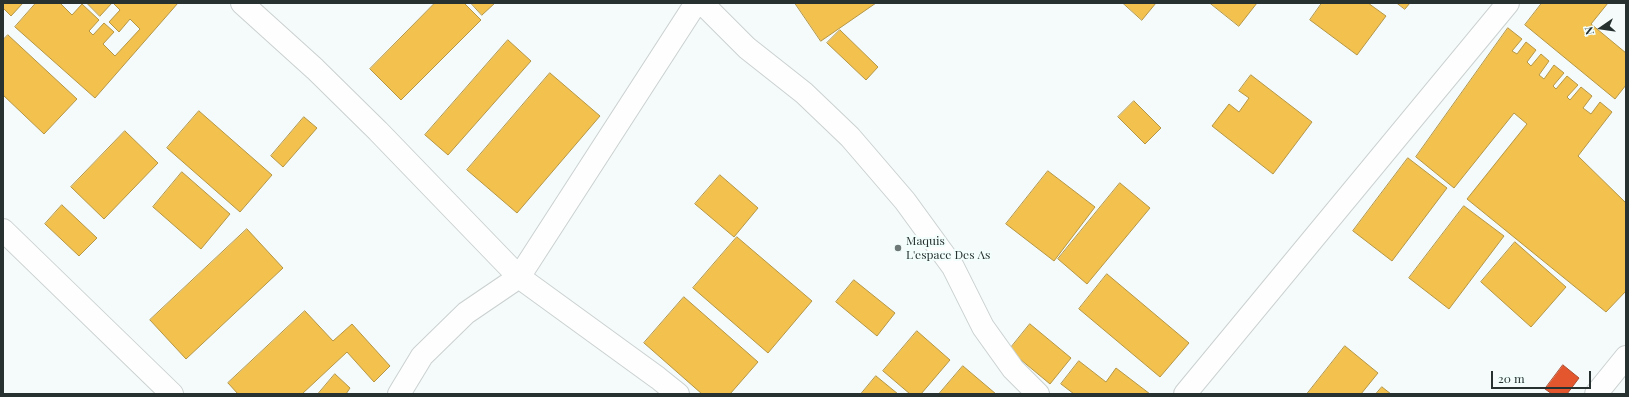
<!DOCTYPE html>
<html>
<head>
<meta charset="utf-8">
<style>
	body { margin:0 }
	#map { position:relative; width:1629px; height:397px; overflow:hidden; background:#f5fbfa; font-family:"Playfair Display",serif }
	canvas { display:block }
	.frame { position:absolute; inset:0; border:4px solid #263130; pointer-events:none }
	.north { position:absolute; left:1581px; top:8px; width:40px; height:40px; -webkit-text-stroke:3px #f2fefc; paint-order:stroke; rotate:257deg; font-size:11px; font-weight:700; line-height:16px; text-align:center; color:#263130 }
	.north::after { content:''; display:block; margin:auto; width:14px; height:18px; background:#263130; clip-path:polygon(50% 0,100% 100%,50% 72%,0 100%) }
	.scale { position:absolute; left:1491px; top:371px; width:100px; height:18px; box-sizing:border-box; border:2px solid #263130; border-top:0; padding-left:5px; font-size:12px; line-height:14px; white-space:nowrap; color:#263130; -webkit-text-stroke:3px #f2fefc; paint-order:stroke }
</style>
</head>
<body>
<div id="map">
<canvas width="1629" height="397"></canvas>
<div class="frame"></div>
<div class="north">N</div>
<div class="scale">20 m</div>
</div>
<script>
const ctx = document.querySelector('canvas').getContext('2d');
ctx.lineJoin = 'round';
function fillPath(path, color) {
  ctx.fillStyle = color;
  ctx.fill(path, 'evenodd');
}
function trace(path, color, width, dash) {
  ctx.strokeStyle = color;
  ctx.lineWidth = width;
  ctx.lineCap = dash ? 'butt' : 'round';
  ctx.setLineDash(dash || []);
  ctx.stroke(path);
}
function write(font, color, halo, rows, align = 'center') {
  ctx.font = font + ' "Playfair Display",serif';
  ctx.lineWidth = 4;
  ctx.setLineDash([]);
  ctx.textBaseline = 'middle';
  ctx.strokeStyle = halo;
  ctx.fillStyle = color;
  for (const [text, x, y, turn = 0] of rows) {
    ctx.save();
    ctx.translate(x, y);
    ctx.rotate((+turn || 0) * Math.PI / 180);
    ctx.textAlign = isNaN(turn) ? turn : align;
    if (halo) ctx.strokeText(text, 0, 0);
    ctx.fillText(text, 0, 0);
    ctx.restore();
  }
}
const homes = new Path2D(`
	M3 3H23L11 16 3 8Z
	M36 3H60L72 15 82 4 99 20 89 31 93 35 104 23 114 32 103 44 115 56 140 29 130 19 119 32 109 22 120 10 113 3H178L95 98 15 27Z
	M87 3H112L100 16Z
	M435 3H464L481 20 401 100 370 69Z
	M471 3H495L482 15Z
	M795 3H876L821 41Z
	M1123 3H1156L1142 20Z
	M1210 3H1257L1239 26Z
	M1322 3H1368L1386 16 1357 55 1310 20Z
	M1397 3H1410L1405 9Z
	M1542 3H1608L1591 24 1626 53V85L1615 99 1525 25Z
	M1508 28 1522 39 1512 51 1517 54 1526 42 1536 50 1527 62 1531 66 1541 54 1549 61 1539 75 1544 79 1554 65 1564 73 1553 86 1556 89 1567 76 1578 85 1567 97 1570 100 1581 87 1592 96 1583 108 1591 114 1600 102 1612 112 1578 156 1626 203V291L1606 312 1467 199 1527 124 1514 113 1454 188 1416 157Z
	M840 30 878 67 866 80 827 43Z
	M8 35 77 99 44 134 3 95V40Z
	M508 40 531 61 448 155 425 135Z
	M550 73 600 116 517 213 467 170Z
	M1251 75 1312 122 1273 174 1212 126 1229 104 1239 112 1249 98 1239 91Z
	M1134 101 1161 128 1145 144 1118 117Z
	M199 111 272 175 240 212 167 148Z
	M304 117 317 128 283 167 271 156Z
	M125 131 158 163 104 219 71 187Z
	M1408 158 1447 188 1392 261 1353 231Z
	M1048 171 1095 207 1054 261 1006 224Z
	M182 172 230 214 201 249 153 207Z
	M720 175 758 208 734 237 695 204Z
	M1120 183 1150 208 1087 284 1058 259Z
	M62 205 97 238 79 256 45 224Z
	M1464 206 1504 236 1449 309 1409 278Z
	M247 229 283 268 186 359 150 320Z
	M737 237 812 301 768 353 693 288Z
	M1515 242 1566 287 1531 327 1481 282Z
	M1107 274 1189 343 1160 377 1079 309Z
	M854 280 895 313 877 336 836 302Z
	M684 297 758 362 730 394H702L644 343Z
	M305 311 333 341 352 324 390 366 374 382 347 352 302 394H238L228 383Z
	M1030 324 1071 358 1050 384 1009 350Z
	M917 331 950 360 921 394H910L883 371Z
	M1345 346 1378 373 1361 394H1307Z
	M1079 361 1106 382 1116 368 1150 394H1074L1061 384Z
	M963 366 996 394H939Z
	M335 374 350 388 346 394H318Z
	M876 376 898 394H861Z
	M1382 387 1391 394H1376Z`);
fillPath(homes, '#f2c14e');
trace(homes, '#b59645', 1);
const shops = new Path2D(`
	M1563 365 1579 378 1567 394H1552L1545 389Z`);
fillPath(shops, '#e4572e');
trace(shops, '#ab4c2f', 1);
const minor = new Path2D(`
	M242 3 315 69 378 131 519 277 658 378 678 394
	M702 3 747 48 804 93 850 137 905 201 953 267 983 327 1013 369 1038 394
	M3 230 172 394
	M399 394 422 356 466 313 519 277 696 3
	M1185 394 1508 3
	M1596 394 1626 357`);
trace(minor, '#cad1d0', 24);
trace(minor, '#fefefe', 22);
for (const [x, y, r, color] of [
	[898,248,4,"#6e7877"]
]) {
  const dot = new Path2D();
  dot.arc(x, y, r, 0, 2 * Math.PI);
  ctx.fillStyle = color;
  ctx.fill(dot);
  trace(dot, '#f2fefc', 1.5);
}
write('12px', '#263130', '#f2fefc', [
	["Maquis",906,241],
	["L'espace Des As",906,255]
], 'left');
</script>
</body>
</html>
